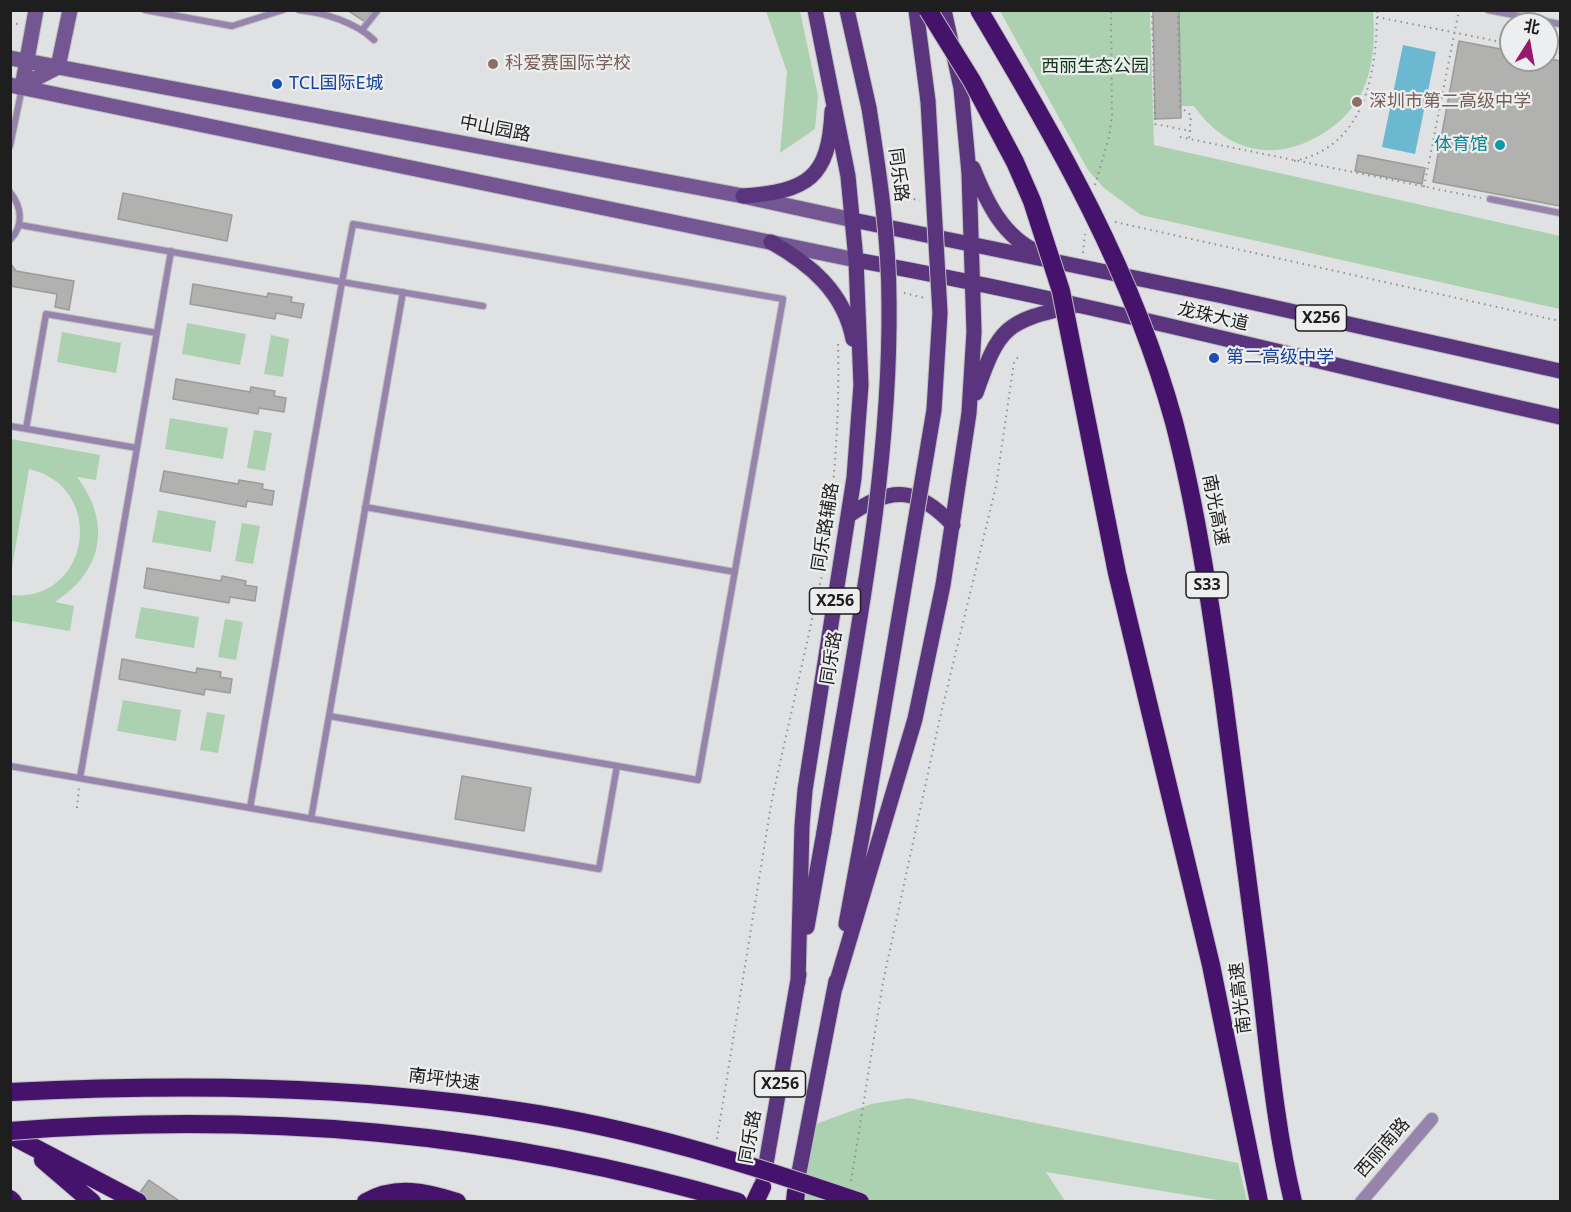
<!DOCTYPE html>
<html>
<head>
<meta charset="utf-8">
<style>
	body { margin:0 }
	#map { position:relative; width:1571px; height:1212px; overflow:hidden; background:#e0e1e2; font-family:"Noto Sans","Noto Sans SC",sans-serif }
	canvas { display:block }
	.frame { position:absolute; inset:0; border:12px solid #1e1e1e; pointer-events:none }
	.north { position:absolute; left:1499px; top:12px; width:60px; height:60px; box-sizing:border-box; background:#edeeef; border:2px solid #9a9b9b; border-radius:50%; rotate:11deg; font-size:16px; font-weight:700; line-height:24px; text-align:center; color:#1e1e1e }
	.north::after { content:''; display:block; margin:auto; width:21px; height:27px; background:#99176d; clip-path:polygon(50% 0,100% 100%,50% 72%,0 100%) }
</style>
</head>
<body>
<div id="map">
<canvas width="1571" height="1212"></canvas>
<div class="frame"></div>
<div class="north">北</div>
</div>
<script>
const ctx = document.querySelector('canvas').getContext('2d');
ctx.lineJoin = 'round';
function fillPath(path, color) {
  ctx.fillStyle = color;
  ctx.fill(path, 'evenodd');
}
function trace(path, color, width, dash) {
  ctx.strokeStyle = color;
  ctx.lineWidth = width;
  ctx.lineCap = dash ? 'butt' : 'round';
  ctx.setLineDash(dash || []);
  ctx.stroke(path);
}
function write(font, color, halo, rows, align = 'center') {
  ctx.font = font + ' "Noto Sans","Noto Sans SC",sans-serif';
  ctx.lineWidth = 4.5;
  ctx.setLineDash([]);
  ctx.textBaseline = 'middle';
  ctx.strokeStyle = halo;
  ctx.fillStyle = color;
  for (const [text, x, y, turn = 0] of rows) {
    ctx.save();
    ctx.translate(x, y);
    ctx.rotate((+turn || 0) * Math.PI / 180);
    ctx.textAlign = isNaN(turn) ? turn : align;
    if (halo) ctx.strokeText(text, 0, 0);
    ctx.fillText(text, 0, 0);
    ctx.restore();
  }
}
fillPath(new Path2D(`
	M766 11H800L818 96 815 129 780 153 787 72Z
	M1000 11H1150L1154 145 1560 236V309L1141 215 1104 188 1088 170Z
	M1179 11H1373C1375 39 1374 70 1360 96 1351 112 1337 125 1322 134 1273 164 1226 151 1194 106H1181Z
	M187 323 246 334 240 365 182 354Z
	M62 332 121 343 116 373 57 362Z
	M271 335 289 339 283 377 264 374Z
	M170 418 228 428 223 459 165 449Z
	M254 430 272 433 265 471 247 468Z
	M11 439 100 455 96 480 77 477C112 523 103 571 55 602L74 606 70 631 11 621V595C90 603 108 487 29 469L11 573Z
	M158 510 216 521 211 552 152 542Z
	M242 523 260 526 253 564 235 561Z
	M141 607 199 617 194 648 135 638Z
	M225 619 243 622 236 660 218 657Z
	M123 700 181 710 176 741 117 731Z
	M207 712 225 715 218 753 200 750Z
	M909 1098 1238 1163 1247 1201H1223L1046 1172 1065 1201 803 1202 813 1125 871 1104Z`), '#acd1b0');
fillPath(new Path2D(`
	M1403 45 1436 52 1415 154 1382 147Z`), '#6cb8d1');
const building = new Path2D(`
	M347 10H373L364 21Z
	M1153 10H1179L1181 118 1155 119Z
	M1459 41 1511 51V60L1547 58 1560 61V206L1433 182Z
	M1358 155 1425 168 1422 184 1355 171Z
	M123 193 232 215 227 241 118 219Z
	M10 263 16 271 74 281 69 310 55 307 57 294 10 286Z
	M193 284 267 297 268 293 292 297 291 302 304 304 301 318 276 313 275 319 190 304Z
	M176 379 250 392 251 387 275 391 274 396 286 398 284 412 259 408 258 414 173 399Z
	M164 471 238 484 239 480 263 484 262 489 274 491 272 505 247 501 246 507 160 491Z
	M147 568 221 581 222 576 246 581 245 585 257 587 255 601 230 597 229 603 144 588Z
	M122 659 196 673 197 668 221 672 220 677 232 679 230 693 205 689 204 695 119 679Z
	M462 776 531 788 524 831 455 819Z
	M149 1180 178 1200 177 1202H133Z`);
fillPath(building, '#b1b1b0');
trace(building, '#9b9b9a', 1.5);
const lane = new Path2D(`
	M145 10 232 26 283 10
	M299 10C325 13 355 22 374 40
	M1488 10 1560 24
	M362 30 378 10
	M10 146 22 88
	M10 192C22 207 24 226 10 240
	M1490 199 1560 213
	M20 225 342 282 250 808
	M10 426 137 448
	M26 429 46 314 157 333
	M365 507 735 572
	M329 716 698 780 783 299 353 224 342 282 483 306
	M10 766 599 869 617 766
	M80 778 171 251
	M311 819 403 292`);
const street = new Path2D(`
	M1361 1202 1432 1119`);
const secondary = new Path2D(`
	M10 58 743 196 853 220
	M10 85 856 260
	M19 87 58 67 70 10
	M22 87 36 10`);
const primary = new Path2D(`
	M847 10 869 108
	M916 10 928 101
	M973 168C987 203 1003 237 1039 253
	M743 196C807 191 829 179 832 111
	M853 220 1223 296 1560 371
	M771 242C810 264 844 292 853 339
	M856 260C1093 303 1326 365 1560 417
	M976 393C999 327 1005 321 1074 306
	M848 516C891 485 917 487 953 525
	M846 924 862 837
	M807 927 824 832
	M798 982 802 826 805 790 854 478 861 385 856 260 848 176 815 10
	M835 988 915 719 943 585 969 413 974 332 969 173 961 88 944 10
	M763 1181 799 974
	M795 1193 836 981`);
const highway = new Path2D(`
	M18 1139 138 1202
	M43 1160 92 1202
	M10 1199 13 1202
	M366 1202C396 1185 426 1192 457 1202
	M755 1202 762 1187
	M795 1202 796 1192`);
trace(lane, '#bdbebf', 8);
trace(street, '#bdbebf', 14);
trace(secondary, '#bdbebf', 17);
trace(primary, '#bdbebf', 17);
trace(highway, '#bdbebf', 20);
trace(new Path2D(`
	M1152 10 1155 124 1191 131
	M1178 10 1180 107 1191 115 1189 139
	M1377 17 1511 44
	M10 23 18 24
	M1547 50 1560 53
	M1180 137 1481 198
	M1294 161C1365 147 1377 73 1377 10
	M1095 185 1109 137 1112 116 1111 10
	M1424 187 1459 10
	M896 196 920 200
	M1115 222 1560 321
	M1083 253 1085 234
	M904 293 925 298
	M825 561C834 488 840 416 838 342
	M77 808 79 787
	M717 1139 772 799 824 566
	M851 1181 883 982 939 722 996 486 1014 362 1019 356`), '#8f9090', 2, [1.5, 4.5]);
trace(lane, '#9684ad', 6);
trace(street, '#9684ad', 12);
trace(secondary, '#735692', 15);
trace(primary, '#5a357e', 15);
trace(highway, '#45126c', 18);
const primaryBridge = new Path2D(`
	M824 832C852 657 891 480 889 302 889 237 879 172 869 108
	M862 837 934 410 940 313 928 101`);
const highwayBridge = new Path2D(`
	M928 10 972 81 1015 162 1032 201 1061 291 1117 573 1211 965 1259 1202
	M979 10C1058 143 1133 272 1174 422 1197 511 1210 602 1223 693 1235 782 1247 871 1258 960 1268 1041 1274 1122 1293 1202
	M10 1092C181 1084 349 1085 518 1111 635 1128 749 1164 860 1202
	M10 1131C261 1112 497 1131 738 1202`);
trace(primaryBridge, '#bdbebf', 17, []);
trace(highwayBridge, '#bdbebf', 20, []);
trace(primaryBridge, '#5a357e', 15);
trace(highwayBridge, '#45126c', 18);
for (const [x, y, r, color] of [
	[493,64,6,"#8d6e63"],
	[277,84,6,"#1a4fb4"],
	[1357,102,6,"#8d6e63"],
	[1500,145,6,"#0f9aa8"],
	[1214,358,6,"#1a4fb4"]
]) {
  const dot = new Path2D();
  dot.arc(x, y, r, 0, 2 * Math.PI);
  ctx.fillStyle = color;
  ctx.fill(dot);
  trace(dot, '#edeeef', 2);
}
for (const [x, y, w] of [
	[1321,318,51],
	[1207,585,42],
	[835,601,51],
	[780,1084,51]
]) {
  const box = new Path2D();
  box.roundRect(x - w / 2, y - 13, w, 26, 4.5);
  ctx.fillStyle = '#edeeef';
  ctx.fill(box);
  trace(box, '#1e1e1e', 1.5);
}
write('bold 16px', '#1e1e1e', null, [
	["X256",1321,318],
	["S33",1207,585],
	["X256",835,601],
	["X256",780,1084]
]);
write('18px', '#785e54', '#edeeef', [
	["科爱赛国际学校",505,64],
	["深圳市第二高级中学",1369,102]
], 'left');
write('18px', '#103618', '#edeeef', [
	["西丽生态公园",1095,67]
]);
write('18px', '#164399', '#edeeef', [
	["TCL国际E城",289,84],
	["第二高级中学",1226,358]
], 'left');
write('18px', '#1e1e1e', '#edeeef', [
	["中山园路",495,129,11],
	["同乐路",898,175,83],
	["龙珠大道",1213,317,13],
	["南光高速",1215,510,79],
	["同乐路辅路",826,527,-81],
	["同乐路",832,658,-81],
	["南光高速",1241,998,-97],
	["南坪快速",444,1080,7],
	["同乐路",751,1137,-80],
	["西丽南路",1383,1148,-49]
]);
write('18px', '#0d838f', '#edeeef', [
	["体育馆",1488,145]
], 'right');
</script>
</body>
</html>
